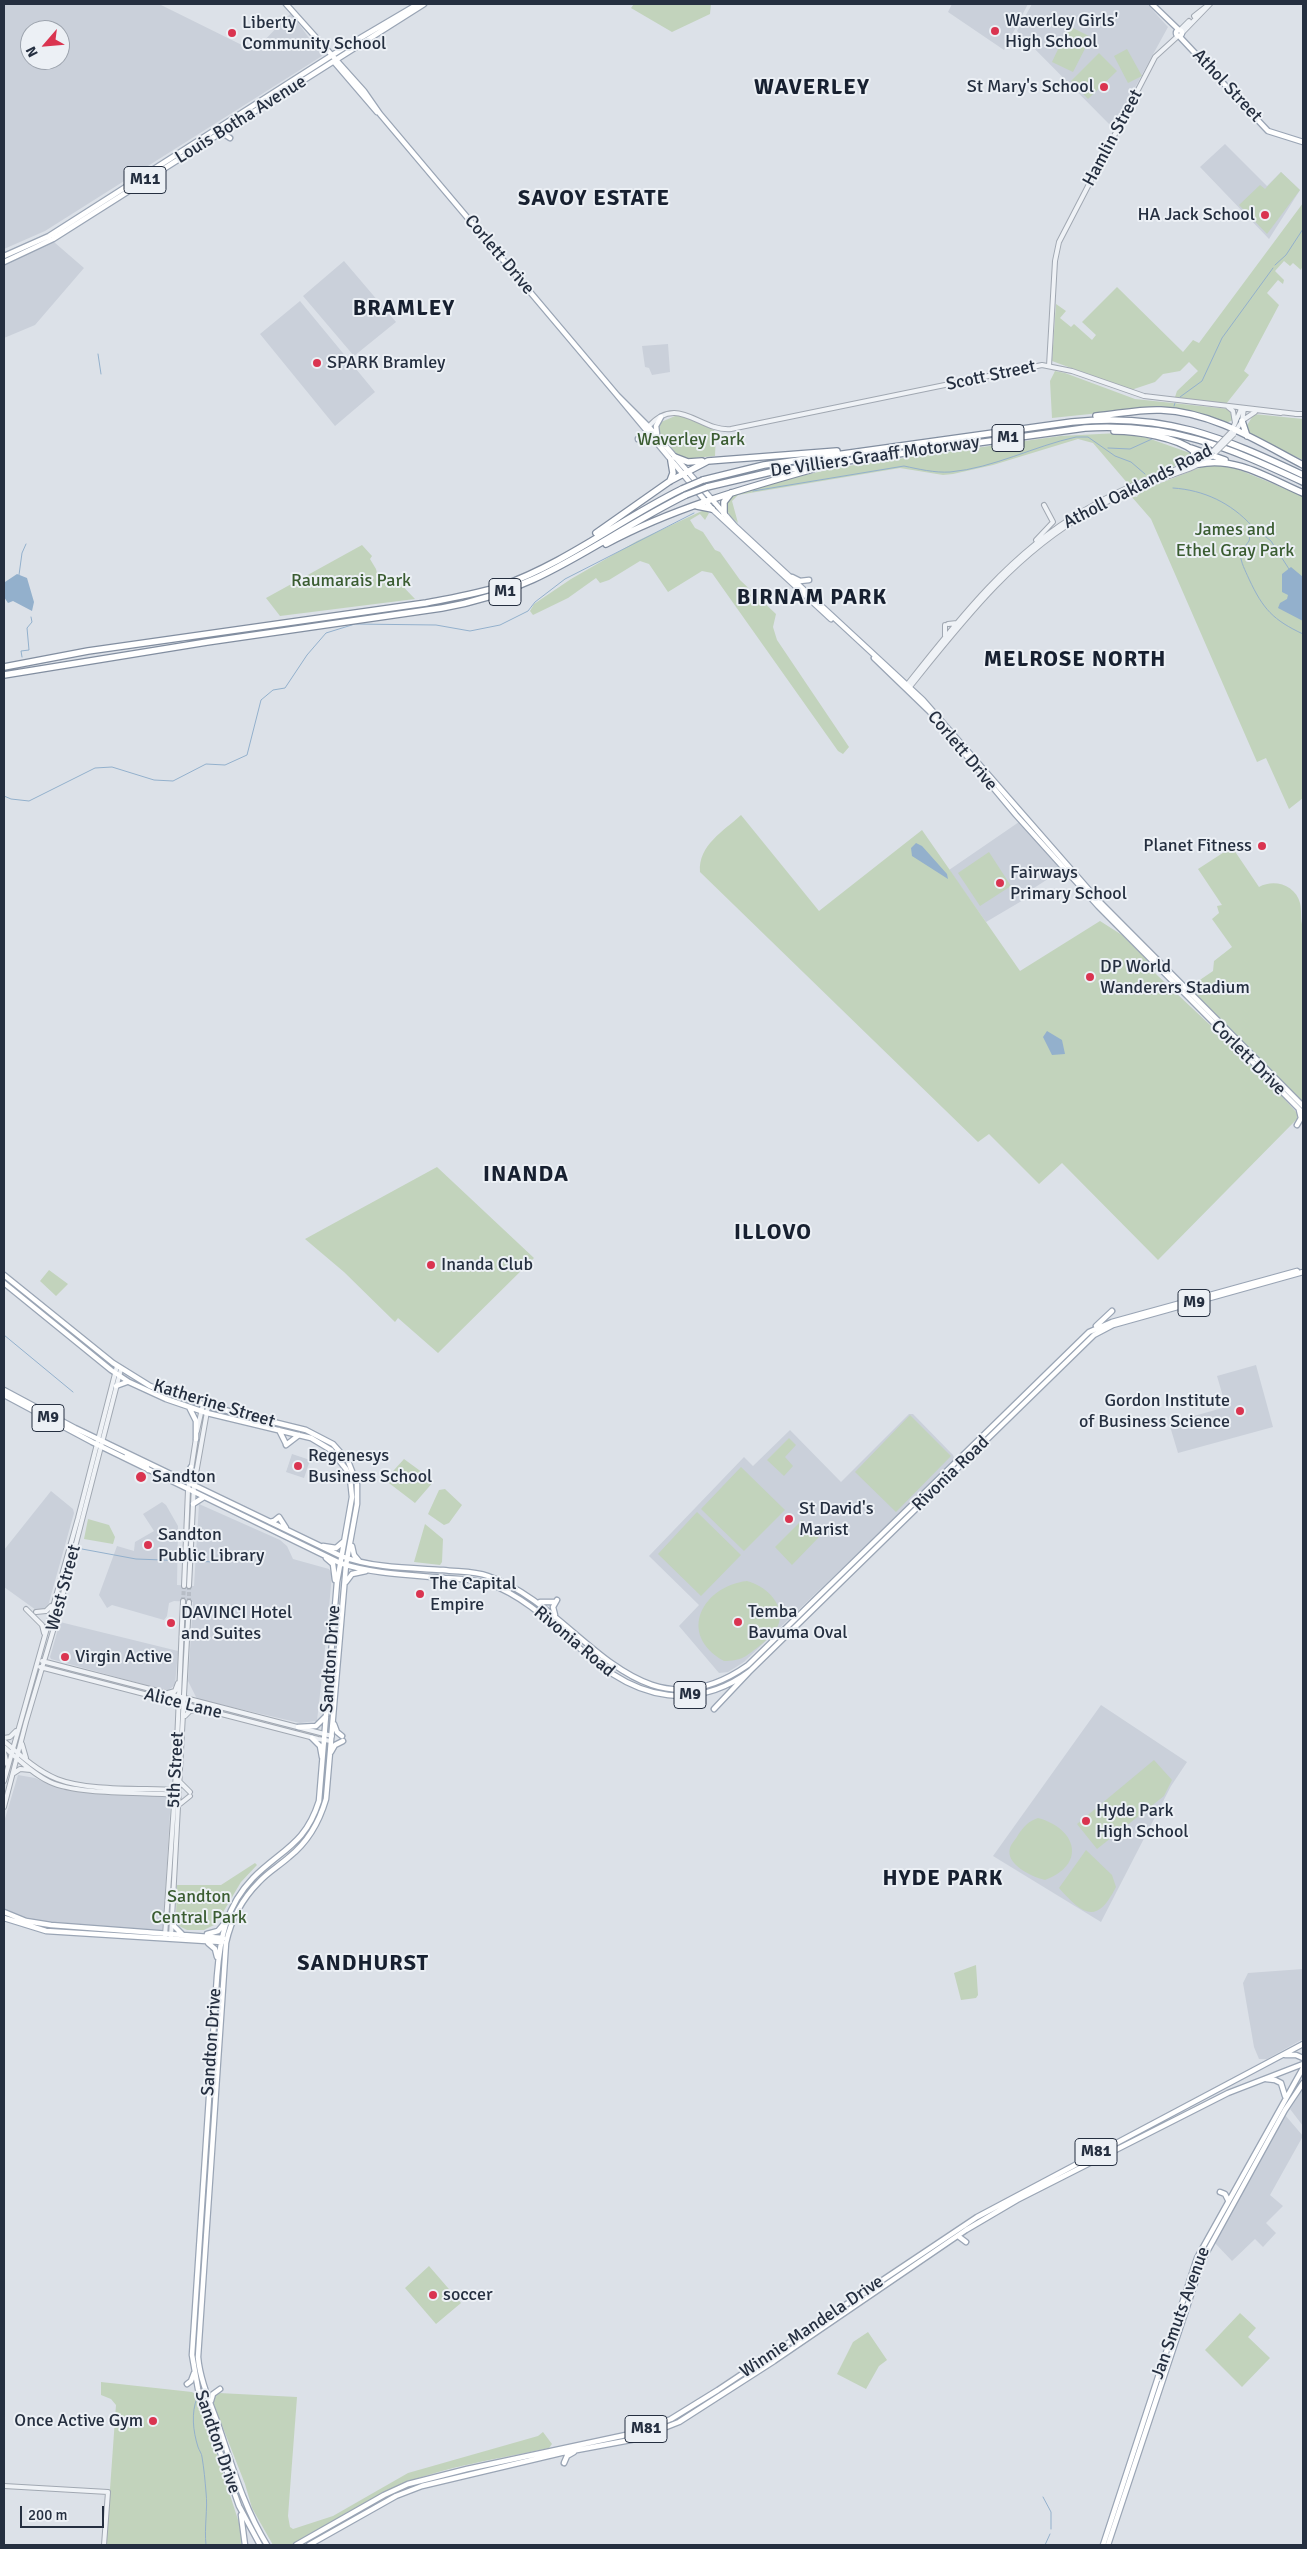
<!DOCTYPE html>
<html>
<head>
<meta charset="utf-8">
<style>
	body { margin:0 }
	#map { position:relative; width:1307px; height:2549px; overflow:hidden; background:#dce1e8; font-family:Signika,sans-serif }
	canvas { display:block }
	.frame { position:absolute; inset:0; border:5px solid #252f40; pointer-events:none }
	.north { position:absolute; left:20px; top:20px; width:50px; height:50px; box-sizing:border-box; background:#ecf0f5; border:1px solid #9ca3ad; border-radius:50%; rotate:243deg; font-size:14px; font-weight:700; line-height:20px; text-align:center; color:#252f40 }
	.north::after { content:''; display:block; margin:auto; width:18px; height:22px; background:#da3450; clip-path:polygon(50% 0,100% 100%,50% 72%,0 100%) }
	.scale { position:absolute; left:20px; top:2506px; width:84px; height:22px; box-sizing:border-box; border:2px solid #252f40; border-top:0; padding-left:6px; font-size:15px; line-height:18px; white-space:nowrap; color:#252f40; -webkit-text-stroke:4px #ecf0f5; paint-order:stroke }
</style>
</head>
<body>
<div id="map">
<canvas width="1307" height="2549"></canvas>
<div class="frame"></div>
<div class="north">N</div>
<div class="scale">200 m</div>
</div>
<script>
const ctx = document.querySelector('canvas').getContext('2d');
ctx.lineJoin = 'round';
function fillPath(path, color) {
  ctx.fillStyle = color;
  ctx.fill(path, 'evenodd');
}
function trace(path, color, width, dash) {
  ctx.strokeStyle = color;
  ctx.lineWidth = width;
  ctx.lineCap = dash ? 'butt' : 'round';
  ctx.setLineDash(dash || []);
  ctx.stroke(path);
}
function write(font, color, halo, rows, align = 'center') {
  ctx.font = font + ' Signika,sans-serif';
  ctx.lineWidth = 4;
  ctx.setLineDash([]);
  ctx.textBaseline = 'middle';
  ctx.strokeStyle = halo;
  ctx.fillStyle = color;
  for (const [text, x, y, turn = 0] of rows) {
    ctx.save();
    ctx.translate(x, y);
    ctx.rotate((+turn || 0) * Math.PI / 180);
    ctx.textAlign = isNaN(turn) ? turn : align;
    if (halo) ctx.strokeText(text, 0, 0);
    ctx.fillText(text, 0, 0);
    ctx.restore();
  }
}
fillPath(new Path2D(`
	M4 4H159L254 51 291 13 322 56 45 231 4 249ZM30 30H60V60H30Z
	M952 4H1028L1004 50 948 12Z
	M1032 4H1147L1168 27 1115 124 1111 126 1017 31Z
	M1225 144 1267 186 1281 172 1300 190 1269 239 1200 167Z
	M54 242 84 268 35 325 4 338V264Z
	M344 261 396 322 354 356 303 296Z
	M300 301 375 392 335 426 260 334Z
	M668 344 670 372 652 375 649 368 645 367 642 346Z
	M1019 822 1062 870 1023 895 1025 899 986 922 949 870Z
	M1256 1365 1273 1427 1178 1453 1169 1423 1226 1407 1217 1376Z
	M909 1414H913L953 1455 955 1460 744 1662 728 1672 719 1673 679 1626 699 1605 649 1556 744 1457 753 1466 790 1430 841 1482Z
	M292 1454 310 1460 304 1478 286 1472Z
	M51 1491 73 1509 74 1513 48 1606 44 1610H36L4 1587V1550Z
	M162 1502 166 1505 178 1526 177 1585 194 1586 199 1504 280 1540 287 1546 293 1559 329 1569 332 1574 327 1630 317 1721 300 1723 197 1699 188 1681 193 1602 174 1601 169 1603 167 1616 164 1620 112 1605 107 1608 99 1595 117 1546 134 1551 135 1542 154 1531 143 1514Z
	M60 1622 178 1651 175 1685 167 1691 51 1659 50 1657Z
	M1101 1705 1187 1762 1171 1786 1101 1922 993 1856Z
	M18 1775 35 1778 64 1790 171 1796 163 1931 52 1924 7 1914 4 1912V1822Z
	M1303 1969V2039L1267 2059H1259L1254 2047 1243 1983 1248 1973Z
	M1303 2089V2126L1290 2109Z
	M1285 2115 1303 2136 1270 2195 1283 2206 1266 2223 1276 2233 1263 2247 1255 2239 1232 2261 1214 2242Z`), '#cad0da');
fillPath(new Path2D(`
	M634 4H711L710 14 672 32 631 8Z
	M1069 26 1091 37 1073 72 1052 62Z
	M1127 49 1142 76 1128 83 1114 56Z
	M1099 53 1117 71 1088 99 1071 81Z
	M1281 172 1300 190 1267 234 1239 205 1260 185 1265 189Z
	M1303 203V265L1301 270 1293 263 1290 266 1284 261 1275 271 1284 280 1283 284 1278 280 1267 293 1279 305 1244 371 1249 375 1226 404 1175 397 1177 391 1198 371 1189 362 1180 371 1163 374 1155 382 1131 390 1052 361 1056 304 1066 311 1060 318 1071 327 1074 324 1092 340 1096 335 1082 322 1117 287 1183 352 1193 340 1199 343Z
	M1055 371 1065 373 1135 399 1229 409 1233 420 1226 423 1194 412 1157 407 1052 418 1050 381Z
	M1254 414 1303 419V460L1247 434 1246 427Z
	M675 416H685L714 430 716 433 715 456 684 459 674 452 657 432 659 423Z
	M1119 433 1142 436 1190 453 1189 460 1129 485 1093 443 1078 439 993 465 953 474 943 475 900 468 738 495 732 501 738 523 730 516 726 508 731 495 787 479 841 467 1060 436Z
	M1207 465 1230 466 1303 496V798L1289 809 1266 758 1257 762 1151 519 1131 496 1137 497 1140 491Z
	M704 510 709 513 705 520 700 514 690 520 695 528 703 532 715 550 720 552 740 580 776 614 773 627 777 640 849 747 843 754 838 751 712 573 702 571 668 592 649 564 640 561 609 580 600 583 596 578 568 598 533 615 530 611 534 604 571 579 637 541Z
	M362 545 372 556 370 559 376 569 378 577 393 576 415 599 280 616 266 598Z
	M741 815 819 911 922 830 1020 971 1100 921 1122 935 1152 965 1150 968 1158 976 1259 1071 1297 1113V1119L1158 1260 1062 1163 1039 1184 989 1134 978 1142 700 872C698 845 724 831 741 815Z
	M1232 847 1259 887C1275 878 1296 886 1300 903 1302 911 1300 920 1303 927V1102L1191 993V986L1213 971 1214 961 1232 947 1212 919 1219 913 1217 906 1222 905 1198 869Z
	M989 852 1011 886 980 906 958 873Z
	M437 1167 534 1258 438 1353 398 1318 395 1322 344 1272 305 1239Z
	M49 1270 68 1284 56 1296 40 1281Z
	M910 1415 951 1456 896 1512 855 1472Z
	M789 1438 796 1445 785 1457 793 1466 784 1476 767 1460Z
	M404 1459 434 1481 415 1503 385 1480Z
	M741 1467 785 1510 744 1551 701 1509Z
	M445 1489 462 1505 449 1523 444 1525 428 1514 439 1490Z
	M697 1512 741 1555 701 1596 658 1554Z
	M88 1519 109 1525 115 1537 113 1544 84 1539Z
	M802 1520 819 1537 792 1565 775 1547Z
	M425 1524 443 1539 442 1562 440 1565 414 1562Z
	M747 1581C764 1585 785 1603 779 1623 776 1634 755 1650 746 1656 740 1660 731 1661 724 1661 676 1634 703 1586 747 1581Z
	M1154 1760 1172 1780 1164 1796 1097 1849 1077 1824Z
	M1038 1818C1078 1829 1086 1865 1045 1880 1033 1877 1005 1865 1010 1848 1011 1844 1016 1839 1018 1835 1024 1826 1029 1821 1038 1818Z
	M1086 1850 1112 1875 1116 1887C1097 1925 1083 1915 1059 1888Z
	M255 1863 257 1865 241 1882 216 1924 204 1930H187L179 1926 176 1915 177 1885H221Z
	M976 1965 978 1995 976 1998 961 2000 954 1973Z
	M429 2266 461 2303 436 2324 405 2288Z
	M1240 2313 1256 2328 1248 2337 1270 2358 1242 2387 1205 2350Z
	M868 2332 887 2360 879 2366 866 2389 837 2374 853 2342Z
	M101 2382 192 2392 198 2396 241 2529V2545H106L116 2405 111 2399 101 2395Z
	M219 2393 297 2397 288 2516 290 2527 293 2529 333 2516 408 2473 538 2436 543 2432 552 2444 549 2448C499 2459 445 2466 398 2486 363 2501 331 2523 298 2541L290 2545H273L252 2508 245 2484 214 2405V2396Z`), '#c2d3bc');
fillPath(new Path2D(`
	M1291 567 1303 577V621L1278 608 1280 603 1287 599 1288 595 1282 592V574Z
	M17 574 27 578 34 602 32 611 13 601 8 603 4 597 5 582Z
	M916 843 922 846 947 874 948 879 912 856 911 848Z
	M1047 1031 1062 1040 1065 1054 1052 1055 1043 1037Z`), '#93b0cc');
trace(new Path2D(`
	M1275 265 1286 255 1303 229
	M98 354 101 374
	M1180 397 1202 381 1222 338 1273 268
	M1174 406 1175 403
	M1108 448 1130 449 1152 439
	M1173 488C1204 490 1231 503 1252 526L1249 541 1240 553C1241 563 1245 570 1249 579 1263 609 1273 620 1303 634
	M753 491 904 466C918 469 935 473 950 472 994 468 1034 446 1076 437H1088L1115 456 1131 462 1145 474
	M1252 526 1271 541 1289 569
	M19 575 22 553 26 544
	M22 657 21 651 29 650 27 628 32 622 31 617
	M4 796 11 799 29 801 95 768 112 767 154 780 173 781 206 764 225 765 247 755 261 700 273 690 285 688 307 655 326 633 355 624 436 625 470 631 500 625 528 611 535 602 565 579 694 513
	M4 1335 73 1392
	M82 1549 136 1559 215 1562
	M197 2398C191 2413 193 2431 198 2447 199 2450 202 2454 202 2457 204 2469 205 2480 206 2492 208 2509 204 2527 206 2545
	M1043 2497 1051 2512V2529
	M1045 2545 1050 2534`), '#93b0cc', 1);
trace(new Path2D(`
	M183 1601 184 1586
	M189 1602V1586`), '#b7bdc6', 4, [4, 2]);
const minor = new Path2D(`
	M1194 16 1208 5
	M1180 30 1189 21
	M1182 33 1210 4
	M1049 366 1055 261 1059 242 1155 57 1178 36
	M1228 407 1233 411 1235 423
	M1239 408 1281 413
	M1295 414H1303
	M1243 420 1255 412
	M648 427C678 393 700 432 731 429L1042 365 1072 371 1144 396 1297 414
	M1232 430 1241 409
	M1235 432 1242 421 1244 409
	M1036 540 1053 522 1044 505
	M948 624 957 623
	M945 636V625
	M906 686C958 620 1010 553 1083 511 1105 498 1129 486 1152 478 1173 470 1195 464 1214 450
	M909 688C962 622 1014 554 1089 512 1110 499 1134 489 1158 480 1176 473 1197 468 1213 456
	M197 1431 203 1404
	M184 1586 188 1490 196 1438
	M189 1586 194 1485 208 1406
	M26 1609 42 1625 44 1633
	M36 1612 46 1611 51 1606
	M42 1661 332 1736
	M40 1667 318 1739 331 1741
	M168 1693 175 1691 178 1683
	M185 1716 190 1711 198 1709
	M4 1738 10 1737 16 1731
	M4 1741C20 1755 37 1771 57 1779 87 1791 142 1788 176 1790
	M22 1744 26 1758
	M4 1747C18 1759 33 1774 50 1782 78 1795 143 1792 176 1795
	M4 1752 7 1764
	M14 1773 20 1769 31 1770
	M4 1781 78 1518 117 1366
	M180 1782 190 1792
	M180 1804 190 1796
	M4 1807 26 1722 56 1621 121 1369
	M165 1936 175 1790 183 1601
	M171 1937 189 1602
	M4 2486 108 2492 104 2545`);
const major = new Path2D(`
	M286 4 364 91 380 114 617 395 649 427 735 526 923 700 1097 899 1303 1106
	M1152 4 1179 30
	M1176 33a3 3 0 1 1 6 0a3 3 0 1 1-6 0Z
	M1179 36 1268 131 1303 142
	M335 63 377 112
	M221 132 230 138
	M4 256 49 236 345 47 418 4
	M4 262 53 239 424 4
	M617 395 712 509 831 619
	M657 434 656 426 661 417
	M638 439 643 438 652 441
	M792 577 800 581 809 580
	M874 658 930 712 1016 815 1098 906 1303 1113
	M1297 1125 1301 1118 1299 1110
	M4 1275 113 1363 150 1386 208 1406 306 1430 333 1444 348 1461 357 1484V1504L346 1565 326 1799C319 1823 308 1842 289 1857 279 1866 268 1872 259 1882 242 1899 231 1920 226 1943L198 2357C200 2380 210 2402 218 2424 232 2465 244 2508 267 2545
	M4 1283 111 1370 129 1382 166 1399 207 1413 311 1438 331 1450 346 1469 350 1478 352 1497 337 1582 319 1801C305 1845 282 1849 253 1878 226 1906 220 1938 217 1976L192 2355 198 2389 239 2506 260 2545
	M1096 1326 1112 1311
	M116 1386 127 1382
	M4 1390 75 1428 341 1556C372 1568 410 1568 443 1570 458 1572 474 1571 488 1576 581 1607 634 1745 748 1665L1089 1332 1112 1322 1297 1271
	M4 1395 92 1442 340 1563C372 1574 411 1575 445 1578 461 1579 475 1579 490 1584 558 1609 593 1686 668 1695 698 1698 726 1689 750 1671L1094 1335 1113 1325 1303 1272
	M189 1407 196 1421V1439
	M279 1430 286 1444
	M286 1445 299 1435
	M127 1455 146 1465 148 1470
	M179 1476H186L191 1467
	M193 1504 204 1497
	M270 1522 274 1521 279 1517 286 1528
	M323 1546 336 1548 343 1542
	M352 1546 354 1555 359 1561
	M326 1558 333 1564 335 1580
	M346 1582 352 1574 366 1571
	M540 1602H555
	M555 1615 553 1607 557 1600
	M714 1709 749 1672
	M334 1724 337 1732 342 1736
	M298 1727 316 1726 326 1716
	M312 1738 320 1746 322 1757
	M331 1752 335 1745 343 1741
	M4 1912 26 1921 51 1925 223 1938
	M172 1916 174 1926 182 1934
	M4 1918 46 1931 222 1942
	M207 1934 218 1931 223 1925
	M208 1943 215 1949 217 1957
	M1285 2055H1296L1303 2058
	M1266 2079 1275 2080 1281 2083 1285 2096
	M1220 2192 1225 2194 1228 2200
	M958 2236 966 2242
	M187 2384 191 2381 194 2373
	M211 2401 213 2394 220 2389
	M564 2463 567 2456 574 2452
	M241 2515 245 2545
	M296 2545 384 2495 408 2484 467 2469 635 2433 671 2419 718 2390 977 2217 1303 2044
	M309 2545 396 2496 422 2486 561 2453 636 2439 679 2422 774 2361 966 2230 1017 2200 1228 2093 1303 2064
	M1103 2545 1197 2258 1303 2068
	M1108 2545 1203 2259 1285 2110 1303 2083`);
const highway = new Path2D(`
	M1096 416C1118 414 1140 409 1161 410 1213 412 1259 442 1303 465
	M1242 421 1247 436
	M1114 431C1137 431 1176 437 1194 451L1193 462
	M1191 448 1225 460
	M675 457 688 462 702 461
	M1199 464C1236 456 1270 479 1303 493
	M703 480 764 465 1072 422C1165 412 1222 437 1303 475
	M670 481 673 473 671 461
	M707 487 775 471 1085 428C1173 423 1225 446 1303 482
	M697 506 712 509
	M724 514V502L731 493
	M596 533 670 481 708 461 837 451
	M606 544C671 509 742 489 813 469
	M4 667 88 651 426 603C451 598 477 594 501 586 566 563 621 519 682 489
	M4 675 207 642 442 608C540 592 601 537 686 495`);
trace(minor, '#a1a8b2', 6);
trace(major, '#9aa5b5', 7);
trace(highway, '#828ea0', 8);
trace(minor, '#eff2f6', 4);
trace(major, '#fff', 4.5);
trace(highway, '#fff', 5.5);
const minorBridge = new Path2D(`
	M1214 450 1231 432
	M1216 452 1234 434`);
const highwayBridge = new Path2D(`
	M682 489 703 480
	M686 495 707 487`);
trace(minorBridge, '#a1a8b2', 6, []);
trace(highwayBridge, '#828ea0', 8, []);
trace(minorBridge, '#eff2f6', 4);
trace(highwayBridge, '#fff', 5.5);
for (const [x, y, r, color] of [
	[995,31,5,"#da3450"],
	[232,33,5,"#da3450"],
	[1104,87,5,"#da3450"],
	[1265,215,5,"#da3450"],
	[317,363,5,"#da3450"],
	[1262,846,5,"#da3450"],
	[1000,883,5,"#da3450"],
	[1090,977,5,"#da3450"],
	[431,1265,5,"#da3450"],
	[1240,1411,5,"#da3450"],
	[298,1466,5,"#da3450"],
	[141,1477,6,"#da3450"],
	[789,1519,5,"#da3450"],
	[148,1545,5,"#da3450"],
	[420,1594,5,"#da3450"],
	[738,1622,5,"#da3450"],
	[171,1623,5,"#da3450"],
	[65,1657,5,"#da3450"],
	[1086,1821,5,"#da3450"],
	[433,2295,5,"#da3450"],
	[153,2421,5,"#da3450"]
]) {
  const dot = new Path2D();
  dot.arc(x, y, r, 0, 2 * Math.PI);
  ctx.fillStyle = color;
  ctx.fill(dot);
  trace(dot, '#ecf0f5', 2);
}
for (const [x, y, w] of [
	[145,180,42],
	[1008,438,32],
	[505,592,32],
	[1194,1303,32],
	[48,1418,32],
	[690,1695,32],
	[1096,2152,42],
	[646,2429,42]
]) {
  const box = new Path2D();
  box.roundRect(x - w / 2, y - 13.5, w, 27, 4);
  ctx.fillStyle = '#ecf0f5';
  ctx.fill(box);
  trace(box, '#252f40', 1);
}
write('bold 16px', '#252f40', null, [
	["M11",145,180],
	["M1",1008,438],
	["M1",505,592],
	["M9",1194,1303],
	["M9",48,1418],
	["M9",690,1695],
	["M81",1096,2152],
	["M81",646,2429]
]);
write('18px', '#252f40', '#ecf0f5', [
	["Waverley Girls'",1005,21],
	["High School",1005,42],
	["Liberty",242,23],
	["Community School",242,44],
	["St Mary's School",1094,87,"right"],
	["HA Jack School",1255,215,"right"],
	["SPARK Bramley",327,363],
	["Planet Fitness",1252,846,"right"],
	["Fairways",1010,873],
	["Primary School",1010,894],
	["DP World",1100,967],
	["Wanderers Stadium",1100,988],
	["Inanda Club",441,1265],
	["Gordon Institute",1230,1401,"right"],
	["of Business Science",1230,1422,"right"],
	["Regenesys",308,1456],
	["Business School",308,1477],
	["Sandton",152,1477],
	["St David's",799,1509],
	["Marist",799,1530],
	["Sandton",158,1535],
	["Public Library",158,1556],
	["The Capital",430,1584],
	["Empire",430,1605],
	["Temba",748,1612],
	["Bavuma Oval",748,1633],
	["DAVINCI Hotel",181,1613],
	["and Suites",181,1634],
	["Virgin Active",75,1657],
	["Hyde Park",1096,1811],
	["High School",1096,1832],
	["soccer",443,2295],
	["Once Active Gym",143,2421,"right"]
], 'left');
write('18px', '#252f40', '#ecf0f5', [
	["Athol Street",1227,86,47],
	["Louis Botha Avenue",241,120,-32],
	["Hamlin Street",1113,138,-62],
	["Corlett Drive",499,255,50],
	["Scott Street",991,376,-12],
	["De Villiers Graaff Motorway",875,457,-8],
	["Atholl Oaklands Road",1138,487,-27],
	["Corlett Drive",962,751,50],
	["Corlett Drive",1248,1058,45],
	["Katherine Street",214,1404,17],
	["Rivonia Road",951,1474,-44],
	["West Street",64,1588,-75],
	["Rivonia Road",574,1642,40],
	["Sandton Drive",331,1659,-86],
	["Alice Lane",183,1704,14],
	["5th Street",176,1770,-87],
	["Sandton Drive",212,2042,-86],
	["Jan Smuts Avenue",1181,2313,-70],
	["Winnie Mandela Drive",812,2327,-34],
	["Sandton Drive",217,2442,71]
]);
write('18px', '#3a5c31', '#ecf0f5', [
	["Waverley Park",691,440],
	["James and",1235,530],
	["Ethel Gray Park",1235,551],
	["Raumarais Park",351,581],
	["Sandton",199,1897],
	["Central Park",199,1918]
]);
ctx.letterSpacing = '1px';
write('bold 22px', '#172030', '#ecf0f5', [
	["WAVERLEY",812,88],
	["SAVOY ESTATE",594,199],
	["BRAMLEY",404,309],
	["BIRNAM PARK",812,598],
	["MELROSE NORTH",1075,660],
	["INANDA",526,1175],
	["ILLOVO",773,1233],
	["HYDE PARK",943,1879],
	["SANDHURST",363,1964]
]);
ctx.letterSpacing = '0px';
</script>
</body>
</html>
